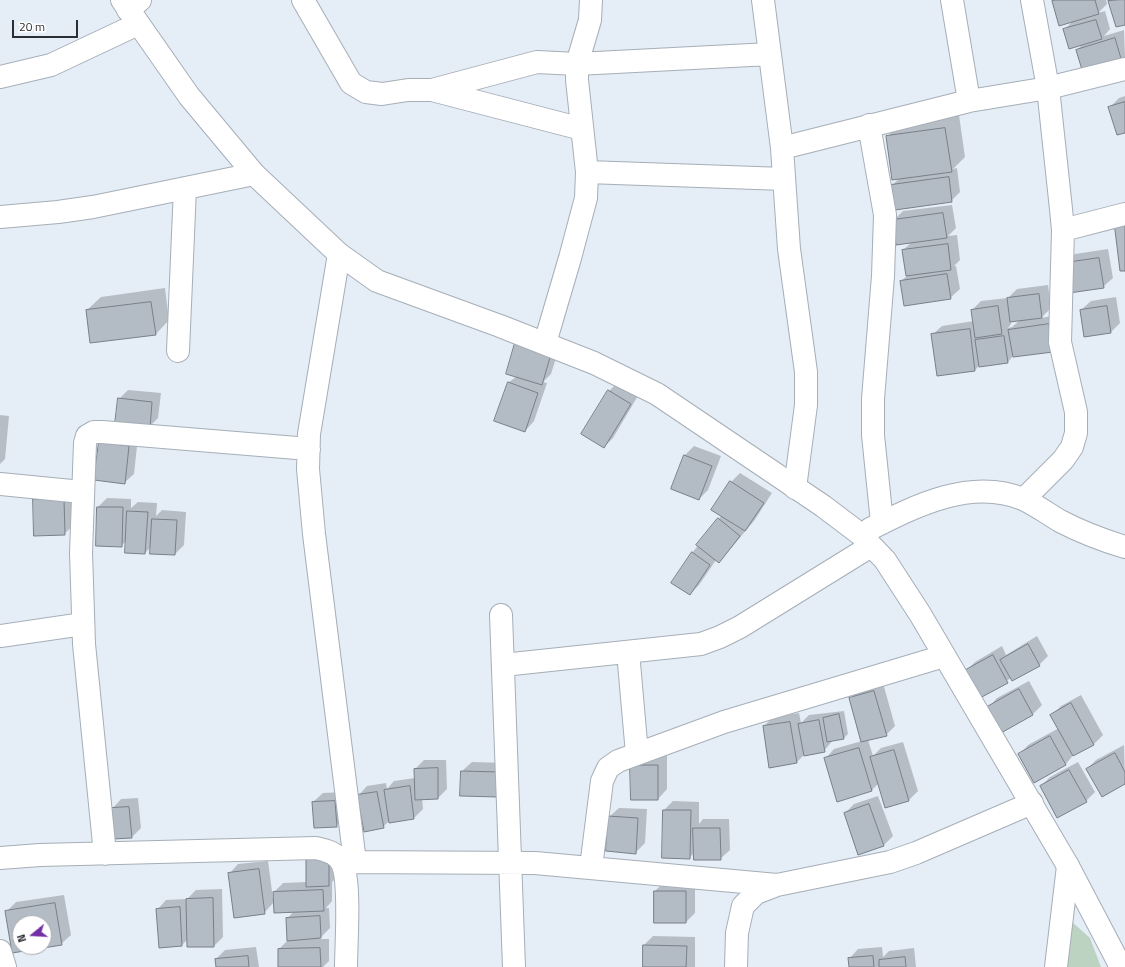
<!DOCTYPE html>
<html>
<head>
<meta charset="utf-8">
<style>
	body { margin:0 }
	#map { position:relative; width:1125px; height:967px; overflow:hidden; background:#e5edf7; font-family:"Titillium Web",sans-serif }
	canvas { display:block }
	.north { position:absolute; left:12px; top:915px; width:40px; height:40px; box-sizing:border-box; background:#fff; border:1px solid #aaabad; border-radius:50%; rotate:252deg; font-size:11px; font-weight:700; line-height:16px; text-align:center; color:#2b2e32 }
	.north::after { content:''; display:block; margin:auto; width:14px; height:18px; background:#7230a4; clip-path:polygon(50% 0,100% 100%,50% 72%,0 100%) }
	.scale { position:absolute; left:12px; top:20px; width:66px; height:18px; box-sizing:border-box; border:2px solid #2b2e32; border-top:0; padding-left:5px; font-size:12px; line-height:14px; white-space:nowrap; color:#2b2e32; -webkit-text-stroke:3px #fff; paint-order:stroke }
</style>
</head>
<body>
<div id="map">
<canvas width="1125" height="967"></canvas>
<div class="north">N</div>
<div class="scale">20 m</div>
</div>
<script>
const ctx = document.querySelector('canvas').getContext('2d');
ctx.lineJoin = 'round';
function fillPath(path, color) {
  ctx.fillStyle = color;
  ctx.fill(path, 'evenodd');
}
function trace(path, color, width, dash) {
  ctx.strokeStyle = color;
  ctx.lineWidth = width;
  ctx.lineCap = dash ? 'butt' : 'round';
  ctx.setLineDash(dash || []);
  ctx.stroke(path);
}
fillPath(new Path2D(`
	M1071 921 1090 938 1101 967H1064Z`), '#bcd3c1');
fillPath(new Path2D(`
	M1054 0H1106L1107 4 1098 13 1105 11 1110 29 1104 36 1124 30 1125 57 1121 61 1077 50 1083 44 1065 29 1074 20 1053 2Z
	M1125 96V132L1110 107 1119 98Z
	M959 115 965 157 953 169 957 168 960 192 951 201 892 185 900 178 887 137 900 123Z
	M952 205 956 228 948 236 957 235 960 260 954 266H956L960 289 950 298 901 281 907 276 903 250 912 242 894 220 903 211Z
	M1108 249 1113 278 1103 287 1066 263 1075 254Z
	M1048 285 1051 308 1041 318 1058 315 1061 342 1013 356 1008 362 979 366 975 370 932 335 942 326 974 321 972 310 981 301 1008 298 1017 289ZM1020 320 1012 327 1008 328 1011 324V321Z
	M165 288 169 320 156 334 87 310 101 297Z
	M1116 297 1120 323 1111 332 1085 336 1081 310 1091 301Z
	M560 345 551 374 543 382 547 383 534 421 525 431 495 421 509 382Z
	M618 382 639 394 613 438 604 447 609 391Z
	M128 390 161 393 158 418 149 427 119 399Z
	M0 415 9 416 5 459 0 464Z
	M109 433 138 437 134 474 124 483Z
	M694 446 721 456 708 490 699 499 672 488 685 455Z
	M740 473 772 493 754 521 727 553 718 562 716 560 699 585 690 594 692 553 722 515 731 482Z
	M73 490 74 525 64 534 34 500 43 491Z
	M107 498 131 499V508L138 502 157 503 156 516 162 510 186 512 184 545 175 554 151 547 145 553 127 540 121 546 97 545 98 507Z
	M1037 636 1048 656 1039 665 1011 678 980 697 966 671 975 662 1002 646 1006 655Z
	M1029 681 1042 705 1033 714 1001 731 988 708 997 698Z
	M883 683 895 726 886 735 868 740 873 756 881 748 903 742 918 791 909 800 879 783 872 790 838 801 825 759 834 749 862 741 850 699 859 690Z
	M1081 695 1103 735 1094 744 1074 754 1066 764 1034 782 1019 755 1028 745 1059 728 1052 715 1061 706Z
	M844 711 848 734 844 738 833 740 824 751 805 754 796 763 764 726 773 717 799 713 801 723 809 715Z
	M1124 745 1125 783 1087 769 1096 760Z
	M640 756H667V789L658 799H632Z
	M424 760H446L447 789 438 798H422L423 809 414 818 389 821 383 827 358 796 367 786 386 783 387 789 394 781 415 778V769Z
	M472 762 508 763 507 787 462 771Z
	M1078 762 1095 792 1086 801 1041 786 1050 777Z
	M344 792 346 816 336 826 313 802 323 793Z
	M878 796 893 836 884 845 845 813 854 804Z
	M138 798 141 828 132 837 112 809 121 799Z
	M673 801 699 802V824L703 819H729L730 850 720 859 695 852 689 858 664 810Z
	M619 808 647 809 645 843 635 853 609 817Z
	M338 847V876L332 882V901L326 908H329L330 928 319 939H329V961L323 967H279V949L288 940 287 919 294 911 274 902 264 913 229 874 238 864 268 861 273 899H274V892L283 883 307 882Z
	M664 882H695V913L686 922 655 891Z
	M222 889 223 937 214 946 188 939 182 945 157 910 166 900 187 899 196 890Z
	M64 895 71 935 61 944 13 952 6 912 16 902ZM20 923H44V947H20Z
	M653 936 695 937V967H644V945Z
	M256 947 259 967H217L216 959 225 950Z
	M882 947 883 957 889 951 914 948 916 967H850L849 959 858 949Z`), '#0003');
const building = new Path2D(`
	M1056 0H1095L1099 14 1059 26 1052 1Z
	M1125 0V25L1116 27 1108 1Z
	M1096 20 1102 39 1069 49 1063 29Z
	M1115 38 1122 62 1083 73 1076 50Z
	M1125 102V133L1117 135 1108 107Z
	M945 128 952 172 892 180 886 136Z
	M949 177 952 202 895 210 891 185Z
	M943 213 947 238 896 245 893 220Z
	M1125 221V271H1120L1114 222Z
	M948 244 951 270 906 276 902 250Z
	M1099 258 1104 288 1069 293 1065 263Z
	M947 274 951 299 904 306 900 281Z
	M1039 294 1042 318 1010 322 1007 298Z
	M151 302 156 335 90 343 86 310Z
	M998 306 1002 334 975 338 971 310Z
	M1107 306 1111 333 1084 337 1080 310Z
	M1049 324 1053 352 1013 357 1008 330Z
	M970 329 975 371 937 376 931 334Z
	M1004 336 1008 363 979 367 975 340Z
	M515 343 551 354 542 385 506 374Z
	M508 382 538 393 525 432 494 421Z
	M608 390 631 404 604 448 581 434Z
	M118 398 152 402 150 428 115 424Z
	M99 442 129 446 125 484 94 480Z
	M684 455 712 466 699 500 671 489Z
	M730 481 764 503 745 531 711 510Z
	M33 499H64L65 535 34 536Z
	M97 507H123L122 547 96 546Z
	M127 511 148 512 145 554 125 553Z
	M718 518 740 536 719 563 696 545Z
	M152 519 177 520 175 555 150 554Z
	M692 552 710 565 690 595 671 583Z
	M1028 644 1040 666 1012 681 1000 660Z
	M993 655 1008 683 980 698 964 671Z
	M1019 689 1033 715 1001 733 987 707Z
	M874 691 887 736 861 742 849 698Z
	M1071 703 1094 745 1073 756 1050 715Z
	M839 714 844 739 827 742 823 718Z
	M819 720 825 752 804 756 798 724Z
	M790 722 797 763 769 768 763 726Z
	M1050 736 1066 765 1034 783 1018 754Z
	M859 748 872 791 837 802 824 758Z
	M894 750 909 801 885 808 870 757Z
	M1115 753 1125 772V784L1102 797 1086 769Z
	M630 765H658V800H631Z
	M438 768V799L415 800 414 769Z
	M1069 770 1087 802 1057 818 1040 786Z
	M461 771 500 772 499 797 460 796Z
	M410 786 414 819 389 823 384 790Z
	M377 792 384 828 364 832 357 795Z
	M335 801 337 827 314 828 312 802Z
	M869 804 884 846 858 855 844 813Z
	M129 807 132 838 113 839 111 808Z
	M663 810H691L690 859 662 858Z
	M608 816 638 818 636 854 606 851Z
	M693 828H720L721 860H694Z
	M329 856V886L306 887V857Z
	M259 869 265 914 234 918 228 873Z
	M323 890 324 911 274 913 273 892Z
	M654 891H686V923H654Z
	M213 898 214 947H187L186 899Z
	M55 903 62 945 12 953 5 911ZM20 923H44V947H20Z
	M180 907 182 946 159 948 156 909Z
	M320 916 321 938 287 941 286 918Z
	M643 945 687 946 686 967H643Z
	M320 948 321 967H278V949Z
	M248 956 249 967H216L215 959Z
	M873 956 874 967H849L848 958Z
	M905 957 906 967H879V960Z`);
fillPath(building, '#b3bbc4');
trace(building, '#787f88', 1);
const minor = new Path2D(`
	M303 0 351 83 366 92 382 94 408 90H432L582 129
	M763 0 782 148 789 249 806 372V405L795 488
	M952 0 969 101
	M128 10 140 0
	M0 77 51 65 138 24
	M432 90 537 62 577 64 770 54
	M869 125 885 215 883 276 873 399V435L882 523
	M782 148 969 101 1048 88 1125 69
	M587 172 784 179
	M0 217 58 212 93 207 254 174
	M1063 230 1125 214
	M339 254 309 434 308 469 314 534 355 862
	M545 343 570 258 586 198 587 172 577 80V64L590 20 591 0
	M178 351 185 188
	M0 484 82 492
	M1024 499 1063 460 1072 447 1076 433V412L1060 342 1063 230 1061 209 1048 88 1032 0
	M870 529C917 505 971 478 1023 499 1036 505 1048 514 1060 521 1081 532 1102 540 1125 547
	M501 615 514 967
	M0 636 83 624
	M628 652 637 754
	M503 665 701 644 720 637 740 627 871 546
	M105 854 84 644 81 553 85 443 87 436 94 432H102L309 449
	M0 858 40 855 316 848C326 850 337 853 342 863 351 882 346 944 346 967
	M342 862 535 863 777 885
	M591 867 602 781 608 768 618 761 724 722 944 656
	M0 951 5 967
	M736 967 737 933 743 906 756 893 777 885 890 862 916 853 1032 803
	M1056 967 1068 866`);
const tertiary = new Path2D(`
	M122 0 189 96 254 174 339 254 377 281 500 326 594 363 657 394 823 506 860 534 885 560 920 614 1068 866 1121 967`);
trace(minor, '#a6aeb7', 24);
trace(tertiary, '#a6aeb7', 24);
trace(minor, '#fff', 22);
trace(tertiary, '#fff', 22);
</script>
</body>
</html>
